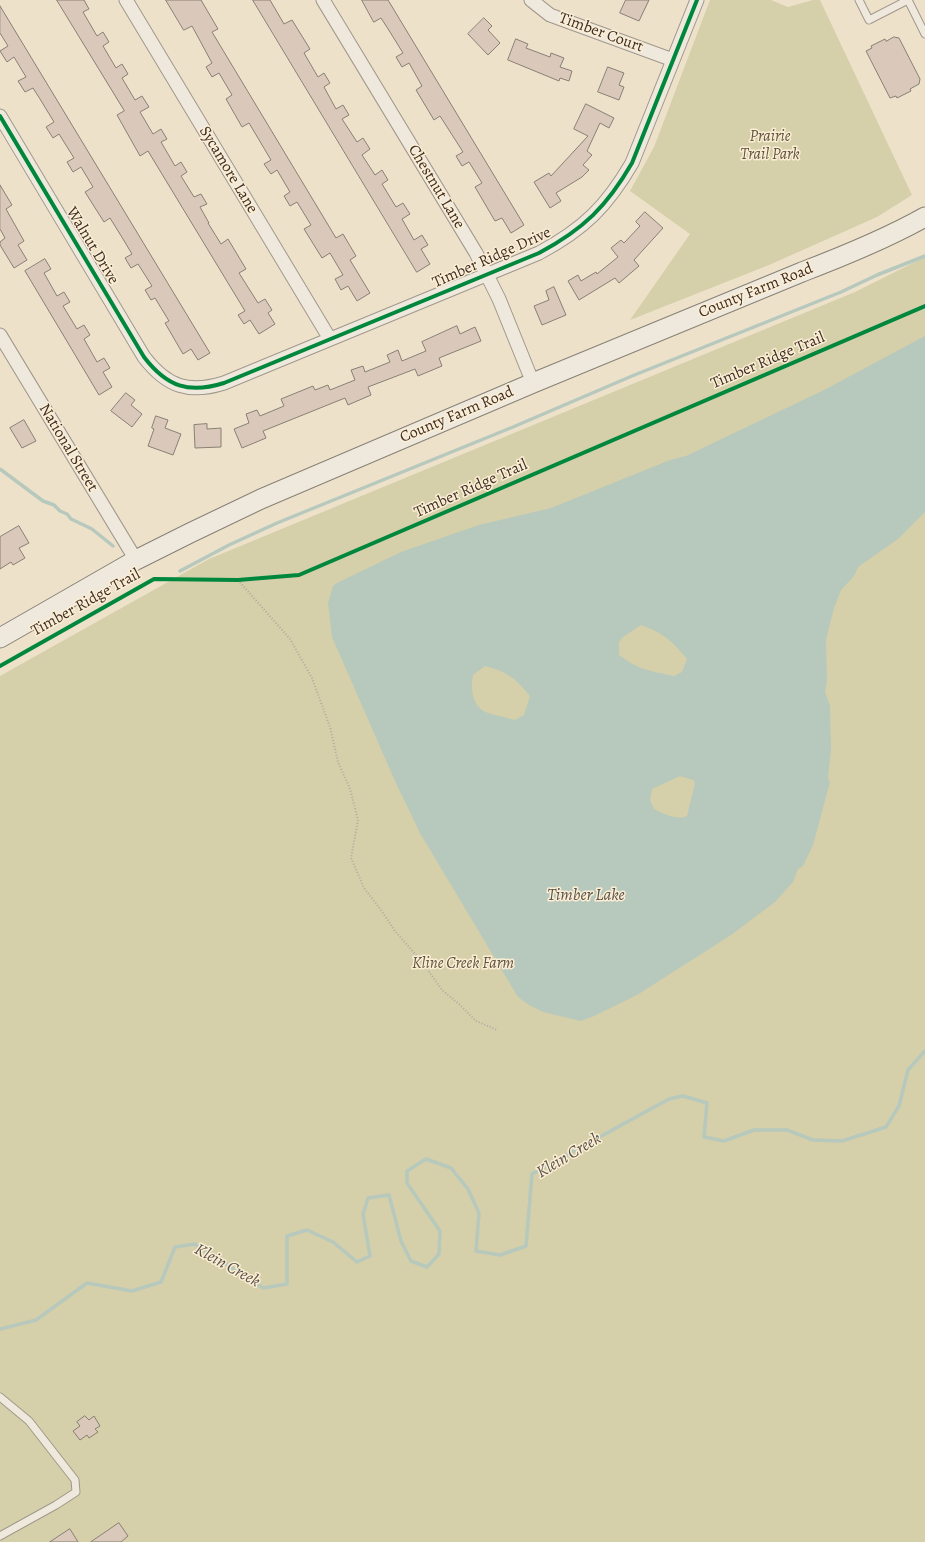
<!DOCTYPE html>
<html>
<head>
<meta charset="utf-8">
<style>
	body { margin:0 }
	canvas { display:block; background:#ede1ca }
</style>
</head>
<body>
<canvas width="925" height="1542"></canvas>
<script>
const ctx = document.querySelector('canvas').getContext('2d');
ctx.lineJoin = 'round';
function fillPath(path, color) {
  ctx.fillStyle = color;
  ctx.fill(path, 'evenodd');
}
function trace(path, color, width, dash) {
  ctx.strokeStyle = color;
  ctx.lineWidth = width;
  ctx.lineCap = dash ? 'butt' : 'round';
  ctx.setLineDash(dash || []);
  ctx.stroke(path);
}
function write(font, color, halo, rows, align = 'center') {
  ctx.font = font + ' Alegreya,serif';
  ctx.lineWidth = 3;
  ctx.setLineDash([]);
  ctx.textBaseline = 'middle';
  ctx.strokeStyle = halo;
  ctx.fillStyle = color;
  for (const [text, x, y, turn = 0] of rows) {
    ctx.save();
    ctx.translate(x, y);
    ctx.rotate((+turn || 0) * Math.PI / 180);
    ctx.textAlign = isNaN(turn) ? turn : align;
    if (halo) ctx.strokeText(text, 0, 0);
    ctx.fillText(text, 0, 0);
    ctx.restore();
  }
}
fillPath(new Path2D(`
	M710 0H771L788 7 813 0H820L912 195 877 217 769 265 630 320 690 234 630 191 654 147Z
	M925 257V1542H0V676L209 559 855 292Z`), '#d5d0a9');
fillPath(new Path2D(`
	M925 336V512L898 539 858 567 854 576 841 590 834 608 826 640 827 680 825 692 830 706 831 749 828 778 830 782 813 845 803 866 798 869 793 882 775 902 731 935 637 995 594 1016 581 1021 543 1012 529 1005 518 997 420 833 395 781 332 637 328 603 333 586 337 583 401 552 479 525 551 508 670 460 686 456 824 390ZM641 625C665 634 671 640 687 659L682 672 674 676C661 673 644 671 633 664 628 662 625 658 619 655V642L623 637ZM485 666C508 672 515 678 530 696L524 715 515 720C507 717 488 715 482 710 471 701 471 687 473 675ZM680 776 693 780 695 783 687 816C677 821 662 813 654 809L650 800 652 789Z`), '#b7c8bd');
trace(new Path2D(`
	M0 469 43 501 54 505 60 511 67 514 71 519 92 529 113 546
	M180 571 229 545 277 523 513 427 632 376 841 292 877 275 925 256
	M0 1329 36 1320 87 1283 132 1291 161 1282 175 1247 195 1244 263 1288 287 1284V1236L307 1230 333 1242 357 1262 370 1256 363 1214 368 1198 389 1195 401 1241 411 1261 427 1267 439 1254 440 1231 407 1183V1171L426 1159 451 1168 468 1189 479 1213 476 1251 500 1255 526 1246 532 1174 669 1099 683 1096 707 1103 704 1137 724 1141 754 1130H787L813 1140 842 1141 886 1127 899 1106 908 1070 925 1051`), '#b7c8bd', 3.5);
const building = new Path2D(`
	M57 0H84L89 9 83 12 97 36 103 32 109 42 103 46 116 68 122 64 128 74 122 78 135 100 142 96 149 107 140 112 153 134 161 129 167 139 161 142 175 166 181 162 187 172 181 176 194 197 201 194 207 204 200 207 209 223H208L221 244 228 239 246 269 239 273 258 303 265 299 272 310 268 313 275 324 259 334 250 320 244 324 238 315 245 311 148 151 140 156 117 115 124 111Z
	M166 0H201L218 29 212 32 336 238 343 234 356 256 350 260 370 293 357 301 348 286 341 290 335 279 343 275 330 253 322 258 304 229 311 225 297 202 290 206 284 196 290 192 277 170 271 174 264 164 271 160 249 123 242 127 226 99 232 95 219 73 212 77 206 67 212 63 192 26 184 30Z
	M253 0H270L284 24 292 20 310 49 304 53 318 77 324 73 330 83 324 87 336 109 343 105 349 115 342 119 357 142 363 138 370 149 362 155 375 175 382 170 388 180 382 184 396 207 403 203 410 214 402 219 414 240 422 235 428 245 421 249 430 264 417 272Z
	M362 0H388L524 225 511 233 502 218 495 221 475 187 482 183 469 162 462 166 456 156 463 152 440 116 434 120 416 90 422 86 409 63 402 67 396 57 403 53 390 32 381 18 374 22Z
	M626 0H649L639 21 620 13Z
	M0 6 210 353 198 360 191 349 183 354 165 323 169 321 155 298 151 300 145 290 152 286 138 264 131 268 125 258 132 254 123 239 110 218 104 222 85 192 93 187 81 167 73 172 67 162 74 158 59 134 53 138 46 127 54 122 40 99 33 88 25 92 18 81 26 77 14 57 7 62 0 51 8 46 0 33Z
	M484 18 492 26 488 30 500 43 488 55 468 34Z
	M894 37 899 38 920 79 919 84 910 89 911 91 897 98 896 96 890 98 866 51 872 48 871 46 885 39 886 41Z
	M516 39 528 44 526 48 550 57 551 53 564 58 560 67 572 71 569 81 560 78 559 81 508 60Z
	M608 67 624 73 619 85 624 87 619 100 598 92Z
	M586 104 614 118 609 128 600 123 587 151 592 155 583 165 589 170 582 177 556 193 561 201 550 208 534 182 549 173 551 176 588 136 574 129Z
	M0 185 12 205 6 209 24 241 18 245 27 260 14 268 0 245V242L5 238 0 229Z
	M645 212 663 228 634 260 639 266 619 283 615 278 579 300 568 281 578 275 581 281 596 272 597 274 618 257 611 248 621 240 624 243 640 226 636 222Z
	M45 259 51 269 44 273 57 296 64 292 70 302 63 306 77 329 84 325 90 335 84 339 97 362 104 358 110 368 103 372 112 387 99 395 25 271Z
	M554 287 566 315 542 325 534 306 549 300 546 291Z
	M457 326 460 334 475 327 481 341 439 358 442 366 418 376 415 369 368 387 371 395 348 405 345 398 263 431 266 438 242 448 234 429 249 423 246 414 257 410 260 416 284 406 281 399 313 386 315 390 328 385 330 390 355 380 351 370 363 366 365 372 390 362 387 355 398 350 402 361 426 351 422 342Z
	M126 393 135 400 131 405 142 414 132 427 111 411Z
	M156 416 168 420 165 428 181 434 173 455 148 446 154 429 152 428Z
	M24 420 36 441 22 448 10 428Z
	M207 424V429L221 428V447L195 448 194 425Z
	M19 526 29 543 19 548 25 558 13 565 11 562 0 569V537Z
	M85 1416 89 1420 94 1416 100 1426 95 1429 98 1432 89 1438 87 1435 80 1440 73 1431 80 1426 77 1422Z
	M119 1523 128 1536 121 1542H91Z
	M70 1529 78 1542H50Z`);
fillPath(building, '#dac8ba');
trace(building, '#888075', 1);
const lane = new Path2D(`
	M859 0 869 20 908 0
	M908 0 925 34
	M0 1397 29 1421 75 1480 76 1492 56 1505 0 1536`);
const street = new Path2D(`
	M126 0 330 339
	M323 0 476 253 499 299 533 383
	M531 0 550 15 673 60
	M0 116 144 357C167 387 189 394 224 383L539 253C584 229 607 206 632 163L697 0
	M0 335 136 560`);
const secondary = new Path2D(`
	M0 638 136 560 190 533 261 499 533 383 802 272C844 256 886 239 925 217`);
trace(lane, '#a1988b', 9);
trace(street, '#a1988b', 15);
trace(secondary, '#888075', 21);
trace(new Path2D(`
	M238 580 290 639 312 678 330 727 338 762 350 789 358 820 351 858 364 888 381 910 395 931 422 962 442 990 460 1005 476 1021 497 1030`), '#b0aaa1', 2, [1, 2]);
trace(lane, '#efe9dd', 7);
trace(street, '#efe9dd', 13);
trace(secondary, '#efe9dd', 19);
trace(new Path2D(`
	M0 116 144 357C167 387 189 394 224 383L539 253C584 229 607 206 632 163L697 0
	M0 666 154 579 238 580 299 575 925 306`), '#00873e', 4);
write('16px', '#3d2d28', '#fceed3', [
	["Timber Court",601,33,20],
	["Sycamore Lane",228,170,59],
	["Chestnut Lane",436,187,59],
	["Walnut Drive",92,246,59],
	["Timber Ridge Drive",492,258,-24],
	["County Farm Road",756,291,-22],
	["Timber Ridge Trail",768,361,-23],
	["County Farm Road",457,415,-23],
	["National Street",68,448,59],
	["Timber Ridge Trail",471,489,-24],
	["Timber Ridge Trail",86,603,-29]
]);
write('italic 16px', '#5e5242', '#fceed3', [
	["Prairie",770,137],
	["Trail Park",770,155],
	["Kline Creek Farm",463,964]
]);
write('italic 17px', '#56514c', '#fceed3', [
	["Timber Lake",586,896],
	["Klein Creek",569,1156,-31],
	["Klein Creek",227,1266,29]
]);
</script>
</body>
</html>
